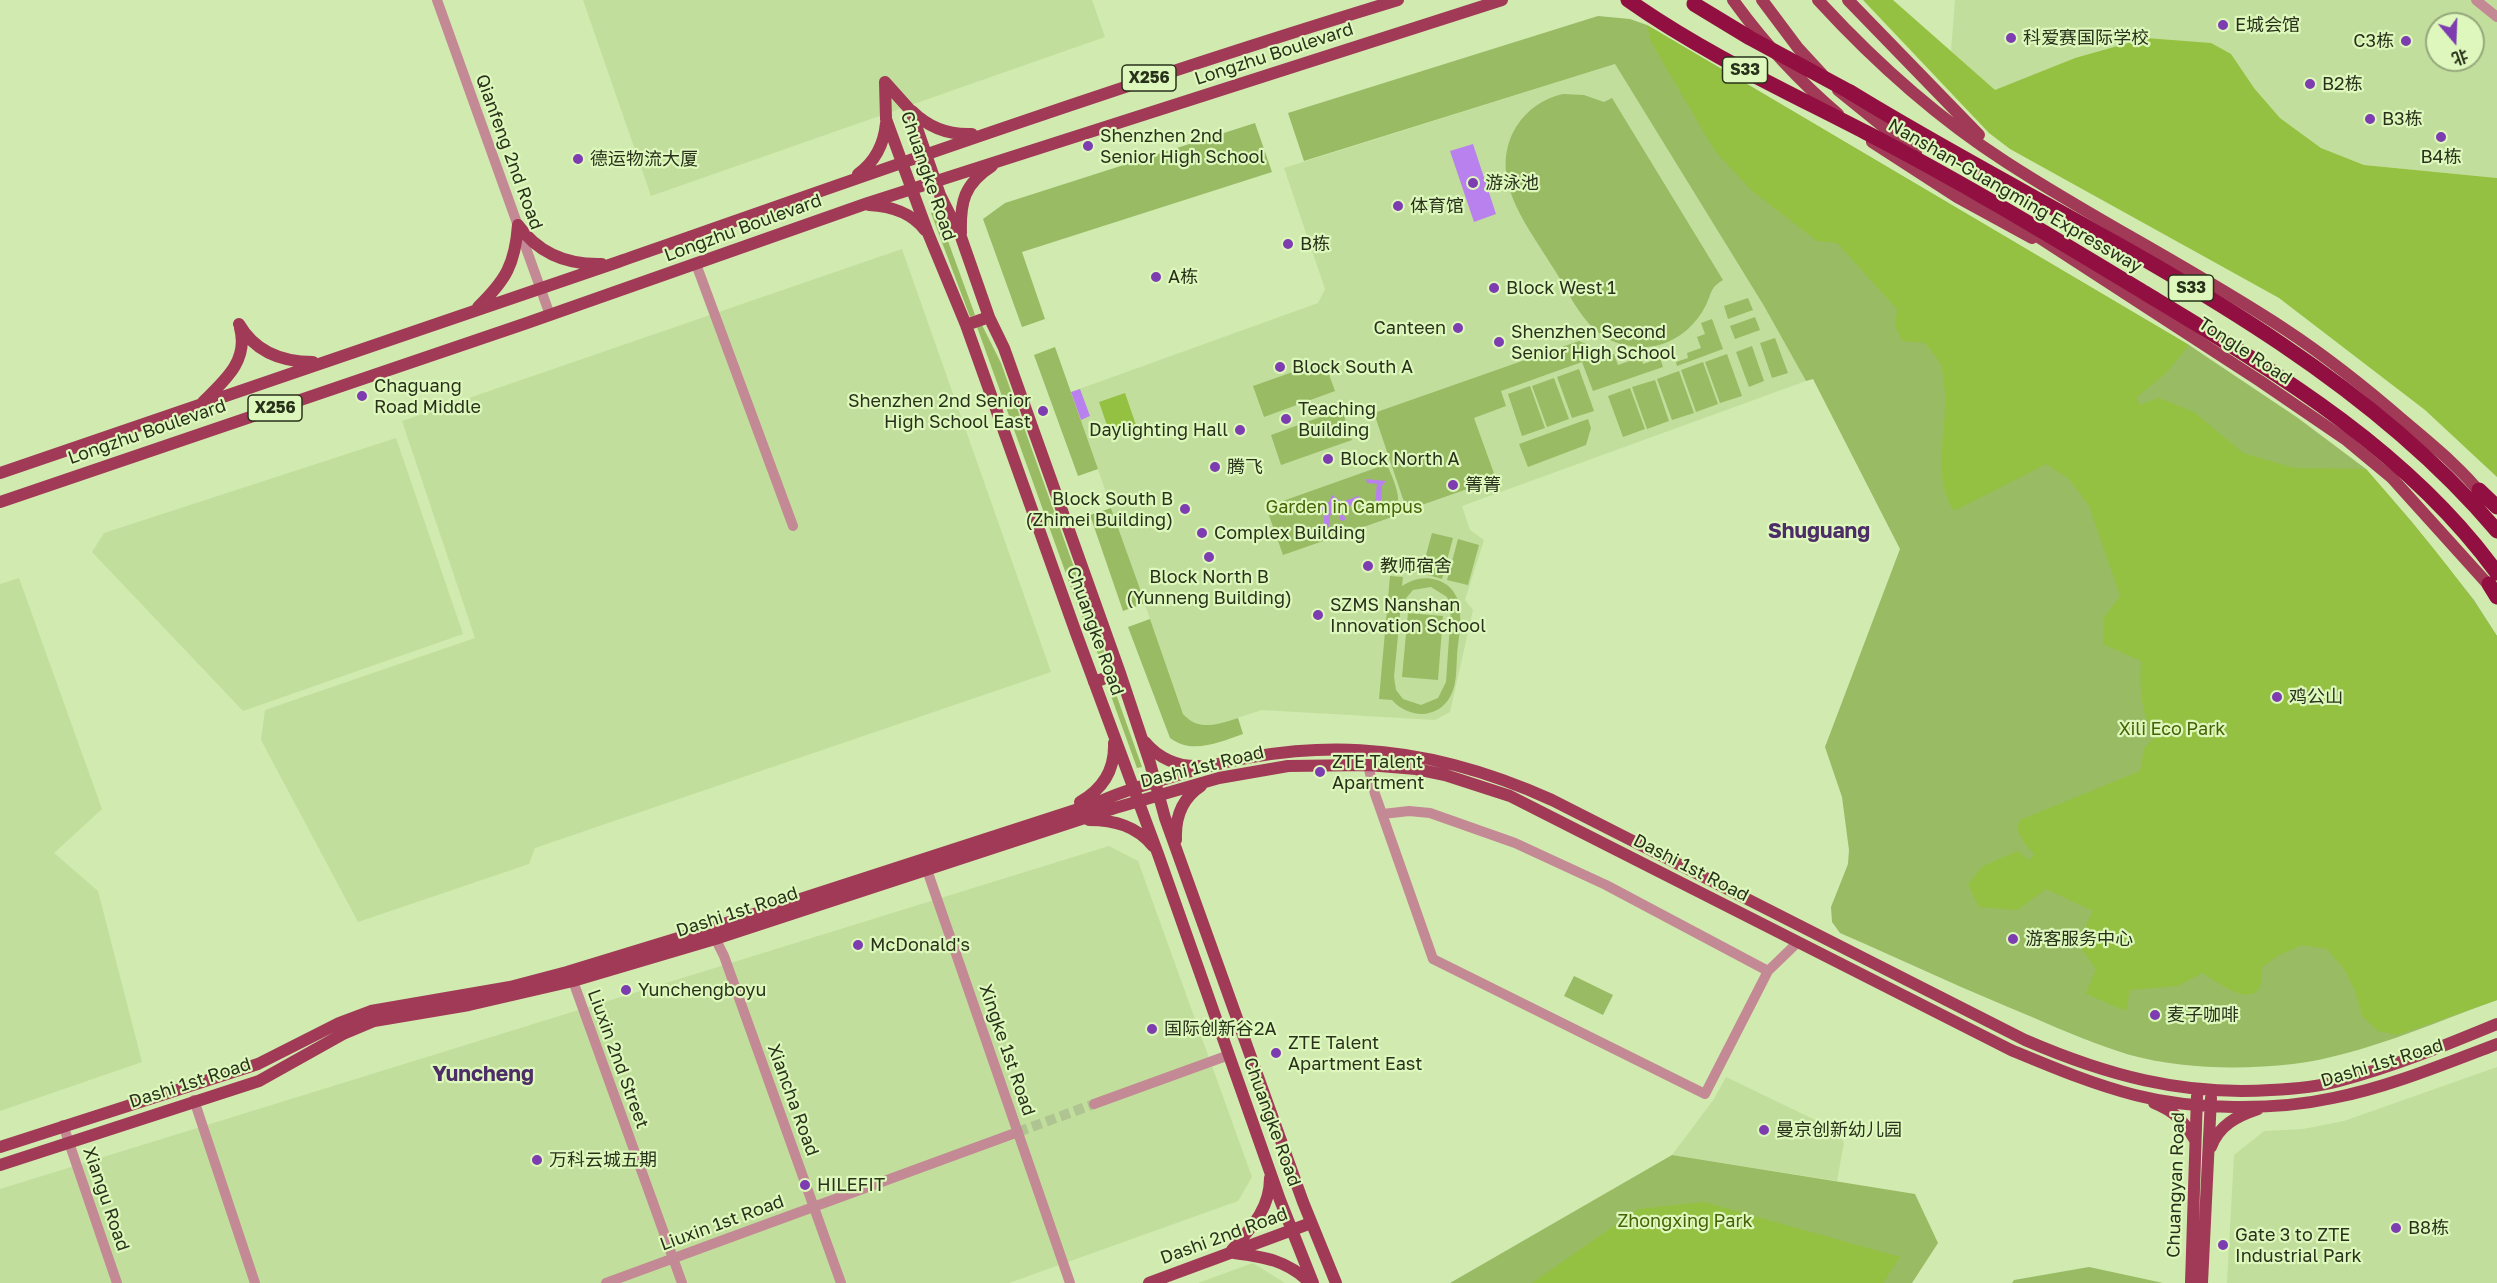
<!DOCTYPE html>
<html>
<head>
<meta charset="utf-8">
<style>
	body { margin:0 }
	#map { position:relative; width:2497px; height:1283px; overflow:hidden; background:#d1eaaf; font-family:"Golos Text","Noto Sans SC",sans-serif }
	canvas { display:block }
	.north { position:absolute; left:2425px; top:12px; width:60px; height:60px; box-sizing:border-box; background:#def7bc; border:2px solid #95a87c; border-radius:50%; rotate:161deg; font-size:16px; font-weight:700; line-height:24px; text-align:center; color:#28321b }
	.north::after { content:''; display:block; margin:auto; width:21px; height:27px; background:#7d3cb0; clip-path:polygon(50% 0,100% 100%,50% 72%,0 100%) }
</style>
</head>
<body>
<div id="map">
<canvas width="2497" height="1283"></canvas>
<div class="north">北</div>
</div>
<script>
const ctx = document.querySelector('canvas').getContext('2d');
ctx.lineJoin = 'round';
function fillPath(path, color) {
  ctx.fillStyle = color;
  ctx.fill(path, 'evenodd');
}
function trace(path, color, width, dash) {
  ctx.strokeStyle = color;
  ctx.lineWidth = width;
  ctx.lineCap = dash ? 'butt' : 'round';
  ctx.setLineDash(dash || []);
  ctx.stroke(path);
}
function write(font, color, halo, rows, align = 'center') {
  ctx.font = font + ' "Golos Text","Noto Sans SC",sans-serif';
  ctx.lineWidth = 4.5;
  ctx.setLineDash([]);
  ctx.textBaseline = 'middle';
  ctx.strokeStyle = halo;
  ctx.fillStyle = color;
  for (const [text, x, y, turn = 0] of rows) {
    ctx.save();
    ctx.translate(x, y);
    ctx.rotate((+turn || 0) * Math.PI / 180);
    ctx.textAlign = isNaN(turn) ? turn : align;
    if (halo) ctx.strokeText(text, 0, 0);
    ctx.fillText(text, 0, 0);
    ctx.restore();
  }
}
fillPath(new Path2D(`
	M583 0H1092L1105 37 651 196Z
	M1955 0H2497V178L2364 165 2321 148 2280 118 2254 88 2075 58 1995 91 1951 51ZM2437 24H2473V60H2437Z
	M1615 64 1764 306 1806 381 1462 506 1470 530 1484 540 1465 600 1473 610 1450 712 1435 720 1262 710 1212 726H1204L1189 721 1183 714 1071 392 1318 303 1325 289 1284 168Z
	M902 249 1051 672 535 848 529 864 358 922 261 740 265 710 475 638 402 421Z
	M396 438 463 634 243 711 92 552 104 533Z
	M19 578 102 809 54 853 98 891 142 1062 0 1111V584Z
	M1109 846 1138 861 1252 1177 1238 1201 1009 1283H0V1189Z
	M2497 1067V1283H2227L2234 1155 2264 1131 2303 1129 2344 1121Z
	M1726 1077 1838 1131 1844 1143 1837 1181 1672 1155 1714 1099Z
	M1253 1263 1285 1283H1198Z`), '#c2de9c');
fillPath(new Path2D(`
	M1598 16 1630 19 1647 25 2189 345 2298 418 2366 469 2412 522 2474 600 2497 636V1000C2433 1023 2360 1056 2293 1064 2240 1070 2182 1069 2130 1055 2097 1045 2064 1031 2032 1017 1968 991 1904 961 1840 933L1832 922 1831 907 1848 864 1849 850 1842 797 1825 747 1900 549 1813 379 1806 381 1764 306 1615 64 1304 161 1288 113Z
	M1563 94 1584 95 1604 102 1612 98 1723 280C1709 289 1713 291 1706 305 1696 325 1680 339 1659 345 1640 350 1617 346 1602 335 1580 320 1568 291 1554 269 1528 226 1486 178 1516 127 1528 109 1542 99 1563 94Z
	M1255 123 1272 172 1022 252 1045 319 1022 327 983 219 1005 203Z
	M937 211 975 315 970 317 931 213Z
	M1748 298 1753 310 1728 319 1724 306Z
	M1755 317 1760 330 1735 339 1730 326Z
	M1712 319 1723 349 1677 366 1676 362 1688 358 1687 353 1701 348 1697 337 1705 334 1701 323Z
	M982 325 1001 363 1111 671 1106 673 1078 607 977 327Z
	M1775 338 1788 373 1772 378 1760 343Z
	M1579 341 1586 344 1592 362 1614 354 1618 365 1641 357 1643 364 1660 358 1663 367 1593 391 1582 362 1501 391 1506 406 1474 418 1496 479 1413 508 1405 505 1374 413Z
	M1752 346 1764 381 1749 387 1736 352Z
	M1055 347 1098 469 1078 476 1034 355Z
	M1727 354 1742 396 1720 403 1705 362Z
	M1324 361 1335 391 1264 417 1253 386Z
	M1703 362 1718 404 1696 412 1681 370Z
	M1579 369 1594 411 1572 418 1557 377Z
	M1679 371 1694 413 1672 420 1657 379Z
	M1554 378 1569 419 1547 427 1532 386Z
	M1655 380 1669 421 1647 429 1632 387Z
	M1530 386 1545 428 1522 436 1508 394Z
	M1630 388 1645 429 1623 437 1608 396Z
	M1342 409 1352 440 1281 465 1271 435Z
	M1588 419 1591 428 1586 445 1528 467 1519 444Z
	M1387 464C1393 480 1406 503 1392 517L1283 555 1266 507Z
	M1111 508 1145 603 1123 611 1090 515Z
	M1432 533 1453 538 1442 579 1421 573Z
	M1458 539 1479 545 1468 585 1447 580Z
	M1390 576 1403 577 1402 586C1413 579 1424 576 1437 580 1470 591 1459 630 1457 657 1456 670 1457 685 1450 697 1437 720 1408 718 1392 700L1379 699ZM1431 587 1447 597 1451 609 1446 682 1438 698 1421 705 1403 699 1396 690 1394 677 1401 604 1413 590Z
	M1408 613 1443 616 1438 680 1402 677Z
	M1150 619 1183 714C1199 732 1218 724 1238 718L1243 734C1220 742 1192 755 1170 738L1128 627Z
	M1111 680 1142 767 1137 768 1106 682Z
	M1574 976 1613 995 1603 1015 1564 996Z
	M1672 1155 1915 1194 1938 1243 1912 1283H1450Z
	M2089 1267 2163 1283H2012L2014 1280Z`), '#99bb64');
fillPath(new Path2D(`
	M1863 0H1893L1995 90 2075 58 2146 38 2211 43 2231 54 2254 88 2280 118 2321 148 2364 165 2497 178V477L2425 410 2279 298 2010 149 1989 133Z
	M1647 25 2189 345 2167 372 2137 397 2139 405 2159 398 2194 412 2243 453 2294 468 2366 469C2413 523 2459 576 2497 636V1000L2397 1035 2378 1031 2362 1016 2355 991 2344 969 2327 949 2302 945 2279 955 2262 967C2262 972 2262 981 2260 986 2251 1009 2215 980 2202 973L2178 986 2130 990 2126 1011 2086 994 2096 969 2082 950 2084 930 2093 911 2046 889 2017 910 1979 907 1968 884 1983 866 2018 851 2028 860 2035 855 2024 843 2017 829 2020 820 2140 771 2144 748 2155 737C2140 712 2140 689 2141 661L2103 644 2104 617 2120 596 2089 506 2069 479 2046 464 1954 511C1929 473 1950 426 1944 384 1943 378 1943 371 1941 365 1937 357 1930 350 1925 343L1902 341 1895 325 1897 309 1837 243 1817 241 1751 190 1715 151 1651 42Z
	M1125 393 1136 425 1110 434 1099 402Z
	M1704 1202 1900 1257 1883 1283H1532L1638 1209Z`), '#94c141');
fillPath(new Path2D(`
	M1473 144 1496 214 1474 222 1450 151Z
	M1080 389 1090 416 1081 420 1071 392Z
	M1366 479 1386 481 1382 486 1381 502 1365 508 1357 502 1350 506 1339 504V512L1345 517V520L1341 521 1338 514 1335 513 1330 515 1329 527 1324 526V516L1320 504 1329 502 1332 495 1342 502 1358 496 1366 502H1375L1377 484 1367 483Z`), '#b981ed');
trace(new Path2D(`
	M1018 1132 1094 1104`), '#afc591', 10, [10, 5]);
trace(new Path2D(`
	M437 0 550 315
	M2476 0 2497 17
	M696 264 793 526
	M1368 765 1375 794 1433 959 1705 1094 1768 971 1797 943
	M1383 814 1409 811 1430 813 1515 843 1606 885 1768 971
	M934 866 927 870 1070 1283
	M712 932 724 956 841 1283
	M573 981 682 1283
	M194 1100 255 1283
	M1094 1104 1229 1055
	M63 1125 117 1283
	M606 1283 1018 1132`), '#c38994', 10);
trace(new Path2D(`
	M1733 0C1764 43 1798 80 1838 114
	M1762 0 1798 48 1822 74
	M1818 0C1874 61 1936 117 2006 162 2097 221 2195 270 2286 330 2327 357 2367 389 2404 421 2431 444 2461 468 2483 496
	M1848 0 1979 135
	M885 82 911 111 940 195 961 237 989 317 1004 348 1120 673 1150 763 1165 818 1303 1202 1336 1283
	M885 82 886 119 928 233 966 325 1076 633 1158 854 1280 1200 1313 1283
	M1838 90 1916 153
	M912 111C928 127 949 135 972 134
	M1872 142 1957 197 2032 238
	M858 174C876 161 884 144 886 123
	M869 205C890 206 912 213 925 230
	M518 225C538 253 567 265 602 264
	M2026 229 2260 381 2345 439 2392 478 2494 591
	M961 233C960 202 964 184 992 166
	M478 307C506 280 515 264 518 225
	M239 324C255 352 282 362 313 362
	M966 325 989 317
	M203 402C224 381 249 361 240 328
	M0 473C206 402 412 333 618 262 877 171 1135 80 1398 0
	M0 502 524 324 868 203 1502 0
	M1094 682 1120 673
	M1145 742C1158 758 1178 767 1199 766
	M1086 803 1080 802C1103 789 1115 769 1114 743
	M1089 820C1115 820 1136 826 1153 846
	M1176 840C1175 818 1181 799 1201 786
	M2154 1103C2174 1111 2184 1121 2195 1140
	M0 1147 258 1064 339 1023 371 1011 510 987 567 972 711 928 1097 803C1119 792 1142 786 1165 779 1302 734 1420 740 1552 800L2025 1040C2106 1075 2182 1096 2271 1090 2294 1089 2317 1087 2339 1081 2393 1067 2446 1045 2497 1024
	M2211 1147C2219 1125 2237 1116 2258 1109
	M0 1165 259 1081 343 1034 374 1021 469 1005 573 981 715 939 1115 808 1219 778 1288 766 1368 765 1416 769 1445 775 1510 796 2011 1050C2052 1067 2092 1084 2135 1095 2194 1110 2273 1111 2333 1098 2389 1087 2444 1064 2497 1044
	M1232 1250C1251 1228 1270 1209 1270 1178
	M1234 1253C1264 1257 1287 1260 1310 1283
	M1149 1283 1311 1223
	M2191 1283 2197 1096
	M2202 1283 2211 1098`), '#a13a56', 12);
trace(new Path2D(`
	M1850 92C2066 225 2331 334 2497 531
	M2479 490 2497 507
	M2489 584 2497 597`), '#921041', 15);
trace(new Path2D(`
	M1628 0C1703 53 1786 91 1867 133 1962 182 2054 238 2145 293 2274 371 2407 449 2497 573
	M1694 4 1750 38 1850 92`), '#921041', 15);
for (const [x, y, r, color] of [
	[2223,25,6,"#7d3cb0"],
	[2011,38,6,"#7d3cb0"],
	[2406,41,6,"#7d3cb0"],
	[2310,84,6,"#7d3cb0"],
	[2370,119,6,"#7d3cb0"],
	[2441,137,6,"#7d3cb0"],
	[1088,146,6,"#7d3cb0"],
	[578,159,6,"#7d3cb0"],
	[1473,183,6,"#7d3cb0"],
	[1398,206,6,"#7d3cb0"],
	[1288,244,6,"#7d3cb0"],
	[1156,277,6,"#7d3cb0"],
	[1494,288,6,"#7d3cb0"],
	[1458,328,6,"#7d3cb0"],
	[1499,342,6,"#7d3cb0"],
	[1280,367,6,"#7d3cb0"],
	[362,396,6,"#7d3cb0"],
	[1043,411,6,"#7d3cb0"],
	[1286,419,6,"#7d3cb0"],
	[1240,430,6,"#7d3cb0"],
	[1328,459,6,"#7d3cb0"],
	[1215,467,6,"#7d3cb0"],
	[1453,485,6,"#7d3cb0"],
	[1185,509,6,"#7d3cb0"],
	[1202,533,6,"#7d3cb0"],
	[1209,557,6,"#7d3cb0"],
	[1368,566,6,"#7d3cb0"],
	[1318,615,6,"#7d3cb0"],
	[2277,697,6,"#7d3cb0"],
	[1320,772,6,"#7d3cb0"],
	[2013,939,6,"#7d3cb0"],
	[858,945,6,"#7d3cb0"],
	[626,990,6,"#7d3cb0"],
	[2155,1015,6,"#7d3cb0"],
	[1152,1029,6,"#7d3cb0"],
	[1276,1053,6,"#7d3cb0"],
	[1764,1130,6,"#7d3cb0"],
	[537,1160,6,"#7d3cb0"],
	[805,1185,6,"#7d3cb0"],
	[2396,1228,6,"#7d3cb0"],
	[2223,1245,6,"#7d3cb0"]
]) {
  const dot = new Path2D();
  dot.arc(x, y, r, 0, 2 * Math.PI);
  ctx.fillStyle = color;
  ctx.fill(dot);
  trace(dot, '#def7bc', 2);
}
for (const [x, y, w] of [
	[1745,70,45],
	[1149,78,54],
	[2191,288,45],
	[275,408,54]
]) {
  const box = new Path2D();
  box.roundRect(x - w / 2, y - 13, w, 26, 4.5);
  ctx.fillStyle = '#def7bc';
  ctx.fill(box);
  trace(box, '#28321b', 1.5);
}
write('bold 16px', '#28321b', null, [
	["S33",1745,70],
	["X256",1149,78],
	["S33",2191,288],
	["X256",275,408]
]);
write('18px', '#28321b', '#def7bc', [
	["E城会馆",2235,25],
	["科爱赛国际学校",2023,38],
	["C3栋",2394,41,"right"],
	["B2栋",2322,84],
	["B3栋",2382,119],
	["Shenzhen 2nd",1100,136],
	["Senior High School",1100,157],
	["B4栋",2441,157,"center"],
	["德运物流大厦",590,159],
	["游泳池",1485,183],
	["体育馆",1410,206],
	["B栋",1300,244],
	["A栋",1168,277],
	["Block West 1",1506,288],
	["Canteen",1446,328,"right"],
	["Shenzhen Second",1511,332],
	["Senior High School",1511,353],
	["Block South A",1292,367],
	["Chaguang",374,386],
	["Road Middle",374,407],
	["Shenzhen 2nd Senior",1031,401,"right"],
	["High School East",1031,422,"right"],
	["Teaching",1298,409],
	["Building",1298,430],
	["Daylighting Hall",1228,430,"right"],
	["Block North A",1340,459],
	["腾飞",1227,467],
	["箐箐",1465,485],
	["Block South B",1173,499,"right"],
	["(Zhimei Building)",1173,520,"right"],
	["Complex Building",1214,533],
	["教师宿舍",1380,566],
	["Block North B",1209,577,"center"],
	["(Yunneng Building)",1209,598,"center"],
	["SZMS Nanshan",1330,605],
	["Innovation School",1330,626],
	["鸡公山",2289,697],
	["ZTE Talent",1332,762],
	["Apartment",1332,783],
	["游客服务中心",2025,939],
	["McDonald's",870,945],
	["Yunchengboyu",638,990],
	["麦子咖啡",2167,1015],
	["国际创新谷2A",1164,1029],
	["ZTE Talent",1288,1043],
	["Apartment East",1288,1064],
	["曼京创新幼儿园",1776,1130],
	["万科云城五期",549,1160],
	["HILEFIT",817,1185],
	["B8栋",2408,1228],
	["Gate 3 to ZTE",2235,1235],
	["Industrial Park",2235,1256]
], 'left');
write('18px', '#28321b', '#def7bc', [
	["Longzhu Boulevard",1274,54,-18],
	["Qianfeng 2nd Road",509,152,70],
	["Chuangke Road",928,176,71],
	["Nanshan-Guangming Expressway",2015,196,30],
	["Longzhu Boulevard",743,228,-20],
	["Tongle Road",2245,351,33],
	["Longzhu Boulevard",147,432,-19],
	["Chuangke Road",1095,631,70],
	["Dashi 1st Road",1202,767,-14],
	["Dashi 1st Road",1691,868,27],
	["Dashi 1st Road",737,912,-18],
	["Xingke 1st Road",1007,1050,71],
	["Liuxin 2nd Street",618,1059,70],
	["Dashi 1st Road",2382,1063,-17],
	["Dashi 1st Road",190,1083,-18],
	["Xiancha Road",793,1100,70],
	["Chuangke Road",1272,1122,70],
	["Chuangyan Road",2176,1185,-88],
	["Xiangu Road",106,1199,71],
	["Liuxin 1st Road",722,1223,-20],
	["Dashi 2nd Road",1224,1236,-20]
]);
write('18px', '#466204', '#def7bc', [
	["Garden in Campus",1344,507],
	["Xili Eco Park",2172,729],
	["Zhongxing Park",1685,1221]
]);
write('bold 21px', '#4c2d67', '#def7bc', [
	["Shuguang",1819,531],
	["Yuncheng",483,1074]
]);
</script>
</body>
</html>
